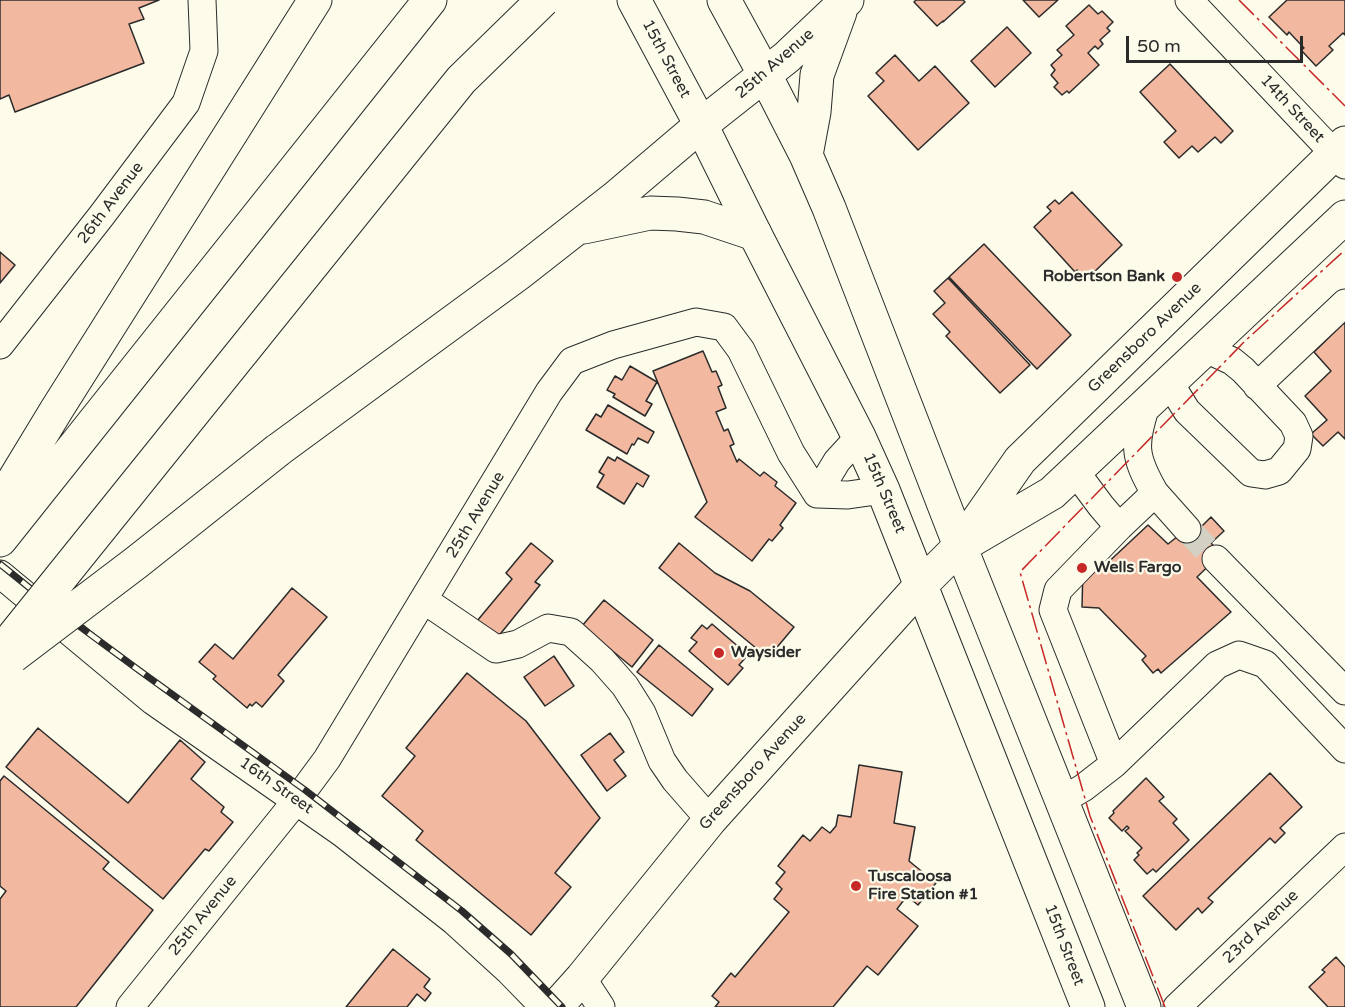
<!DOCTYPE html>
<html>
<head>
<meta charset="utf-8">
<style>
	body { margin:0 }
	#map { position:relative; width:1345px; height:1007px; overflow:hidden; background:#fdfbea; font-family:"Varela Round",sans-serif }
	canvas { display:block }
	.scale { position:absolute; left:1126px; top:36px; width:177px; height:27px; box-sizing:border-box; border:3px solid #2b2b2b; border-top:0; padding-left:8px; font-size:18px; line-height:21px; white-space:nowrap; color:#2b2b2b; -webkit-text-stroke:4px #fdfbea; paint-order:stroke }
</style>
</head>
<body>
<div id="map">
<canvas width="1345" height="1007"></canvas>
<div class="scale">50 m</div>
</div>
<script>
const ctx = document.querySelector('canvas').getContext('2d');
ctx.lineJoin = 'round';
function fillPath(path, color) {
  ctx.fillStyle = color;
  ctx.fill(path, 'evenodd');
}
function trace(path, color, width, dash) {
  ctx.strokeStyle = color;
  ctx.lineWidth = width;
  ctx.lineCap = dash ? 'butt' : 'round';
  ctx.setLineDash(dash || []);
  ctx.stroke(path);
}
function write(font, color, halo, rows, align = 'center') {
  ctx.font = font + ' "Varela Round",sans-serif';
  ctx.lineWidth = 4.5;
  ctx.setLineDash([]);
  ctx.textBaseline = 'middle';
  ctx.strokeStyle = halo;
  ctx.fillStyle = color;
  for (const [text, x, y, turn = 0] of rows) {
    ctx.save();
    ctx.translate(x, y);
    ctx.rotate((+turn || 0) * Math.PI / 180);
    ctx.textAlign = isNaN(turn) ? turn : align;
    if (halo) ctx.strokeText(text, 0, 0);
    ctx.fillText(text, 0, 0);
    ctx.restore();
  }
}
const building = new Path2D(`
	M0 0H159L139 8 144 19 129 24 144 63 15 112 9 95 0 99Z
	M916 0H963L965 2 943 22V21L937 26 914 2Z
	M1023 0H1058L1039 17Z
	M1287 0H1345V35L1343 33 1329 46 1333 50 1316 66 1301 50 1304 48 1289 32 1287 35 1269 17Z
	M1089 5 1098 14 1102 11 1113 22 1107 28 1110 31 1100 40 1103 44 1098 49 1095 46 1088 53 1099 65 1069 93 1067 91 1062 95 1054 87 1058 83 1051 75 1055 70 1051 65 1062 55 1057 50 1074 35 1066 26Z
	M1007 27 1031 53 995 87 971 61Z
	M895 55 919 81 935 66 969 103 918 150 868 96 884 81 876 73Z
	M1170 64 1233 131 1221 143 1215 137 1198 152 1192 146 1179 158 1164 142 1176 131 1140 92Z
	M1072 192 1122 245 1086 280 1077 270 1075 272 1034 227 1051 211 1047 207 1055 200 1059 204Z
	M984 244 1071 335 1037 369 949 277Z
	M0 252 15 265 0 283Z
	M948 278 1030 365 1000 393 946 336 950 332 933 314 945 303 934 291Z
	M1345 322V439L1338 432 1323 446 1311 434 1327 420 1305 396 1331 371 1314 352Z
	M703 351 712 372 716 371 722 385 718 387 726 408 716 412 724 431 728 429 734 444 730 446 737 462 739 459 760 476 764 472 777 482 775 486 796 503 780 525 783 528 772 541 769 539 752 561 695 517 707 502 653 371Z
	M630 366 657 382 646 401 652 404 645 416 613 397 615 394 607 390 615 376 622 380Z
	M608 405 654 432 648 443 638 438 634 445 632 444 627 454 586 430 596 414 601 417Z
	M608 457 615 461 617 457 649 476 643 487 637 483 624 504 597 487 604 475 599 472Z
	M1211 517 1224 531 1211 543 1221 554 1197 577 1231 612 1161 673 1158 669 1153 673 1142 660 1146 656 1099 608 1082 607 1083 567 1101 569 1148 525 1168 544 1187 529 1198 530Z
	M531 543 553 561 535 582 540 585 497 638 477 621 512 579 506 573Z
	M679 543 715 573 750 591 794 627 768 658 659 568Z
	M292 588 327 617 278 675 284 681 262 707 256 702 252 706 250 704 247 708 213 679 216 676 199 662 215 644 233 659Z
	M604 600 653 640 632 667 582 626Z
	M712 624 748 655 739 665 743 668 728 685 689 651 697 642 691 638 702 625 707 629Z
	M659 645 713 689 692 716 637 672Z
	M554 656 574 686 545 706 524 677Z
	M467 673 526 721 600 818 555 873 571 887 531 935 416 840 423 831 382 796 415 756 406 748Z
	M38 728 128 803 180 740 205 762 191 779 224 807 221 812 233 822 209 851 205 849 163 899 6 767Z
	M610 733 624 752 614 760 626 776 607 791 581 755Z
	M859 765 902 772 894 823 915 827 909 861 936 883 918 905 907 896 897 909 918 926 878 975 867 966 833 1007H715L719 1002 712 996 731 973 735 977 789 912 774 899 782 889 776 883 785 872 778 866 803 835 810 841 822 827 830 833 836 826 838 815 851 817Z
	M1270 773 1302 807 1280 828 1285 833 1275 843 1270 838 1208 898 1213 902 1202 913 1198 908 1176 930 1143 896Z
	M4 776 109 862 103 869 153 910 76 1007H0V899L6 891 0 886V781Z
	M1146 778 1164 797 1159 801 1177 819 1173 823 1189 840 1156 872 1153 869 1147 874 1134 860 1139 855 1137 853 1142 848 1125 831 1129 828 1127 826 1122 831 1109 818 1114 813 1113 811Z
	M393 949 430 979 424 987 431 993 425 1001 417 994 407 1007H346Z
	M1336 957 1345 967V1007H1328L1309 987 1325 972 1322 970Z`);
fillPath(building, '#f2b8a0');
trace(building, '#2b2b2b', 1.5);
trace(new Path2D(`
	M1187 529 1216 559`), '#d3d1c4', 27, [27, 14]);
const minor = new Path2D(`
	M1189 0 1345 165
	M0 345 102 215 186 103 204 51 202 0
	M1169 382 1187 411 1251 473 1265 475 1279 471 1297 449 1299 436 1293 423 1243 370 1232 361 1206 349
	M1257 386 1345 303
	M1146 405C1134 446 1133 455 1155 493
	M1075 471 1101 506 1119 527 1058 590 1053 610 1114 764
	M817 494 837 461 859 437
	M817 494 848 495 883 490
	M1119 527 1155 493 1187 529
	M1216 559 1345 691
	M0 574 153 701 342 833 454 921 509 971 544 1007
	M424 600 496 649 518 644 548 628 571 632 602 660 625 686 642 713 662 761 675 780 710 820
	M1062 800 1083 788 1114 764 1217 665 1239 655 1265 664 1345 749
	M582 978 601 1007
	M130 1007 296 801 327 759 549 392 572 361 613 345 696 322 724 327 741 350 791 453 817 494
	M1177 1007 1345 847`);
const major = new Path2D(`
	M634 0 701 125 755 234 859 437 883 490 1088 1007
	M724 0 765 75 806 155 829 208 960 546 1144 1007
	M701 125 787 57 847 0
	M806 155 814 112 817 75 840 12
	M970 541 1052 493 1345 217
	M556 1007 582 978 710 820 922 584 960 546 1020 460 1345 143`);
const highway = new Path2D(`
	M584 227 650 213 677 214 704 217 755 234
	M278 450 518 274 615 198 701 125
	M0 503 57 409 315 0
	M0 540 430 0`);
trace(minor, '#2b2b2b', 29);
trace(major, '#2b2b2b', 35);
trace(highway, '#2b2b2b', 35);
trace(minor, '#fdfbea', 27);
trace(major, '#fdfbea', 33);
trace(highway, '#fdfbea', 33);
const rail = new Path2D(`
	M0 564 52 606 140 671 305 790 462 911 511 954 562 1007`);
trace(rail, '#2b2b2b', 7);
trace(rail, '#fdfbea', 4.5, [14]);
const highwayBridge = new Path2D(`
	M0 653 461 80 543 0
	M13 656 137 562 278 450`);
trace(highwayBridge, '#2b2b2b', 35, []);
trace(highwayBridge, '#fdfbea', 33);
trace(new Path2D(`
	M1239 0 1345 106
	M1165 1007 1090 816 1020 572 1245 341 1345 250`), '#c62828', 1.5, [21, 4.5, 3, 4.5]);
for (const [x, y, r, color] of [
	[1177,277,6,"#c62828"],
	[1082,568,6,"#c62828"],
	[719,653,6,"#c62828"],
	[856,886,6,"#c62828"]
]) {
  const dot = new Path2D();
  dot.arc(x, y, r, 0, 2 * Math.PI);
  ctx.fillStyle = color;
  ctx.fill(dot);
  trace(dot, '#fdfbea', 2);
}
write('16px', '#2b2b2b', '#fdfbea', [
	["15th Street",666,59,62],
	["25th Avenue",775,64,-41],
	["14th Street",1292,109,47],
	["26th Avenue",111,203,-53],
	["Greensboro Avenue",1145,338,-44],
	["15th Street",884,493,67],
	["25th Avenue",476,515,-59],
	["Greensboro Avenue",753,772,-48],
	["16th Street",276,786,35],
	["25th Avenue",203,916,-51],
	["23rd Avenue",1261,927,-44],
	["15th Street",1064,945,69]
]);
write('bold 16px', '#2b2b2b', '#fdfbea', [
	["Robertson Bank",1165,277,"right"],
	["Wells Fargo",1094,568],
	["Waysider",731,653],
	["Tuscaloosa",868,877],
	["Fire Station #1",868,895]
], 'left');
</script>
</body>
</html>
